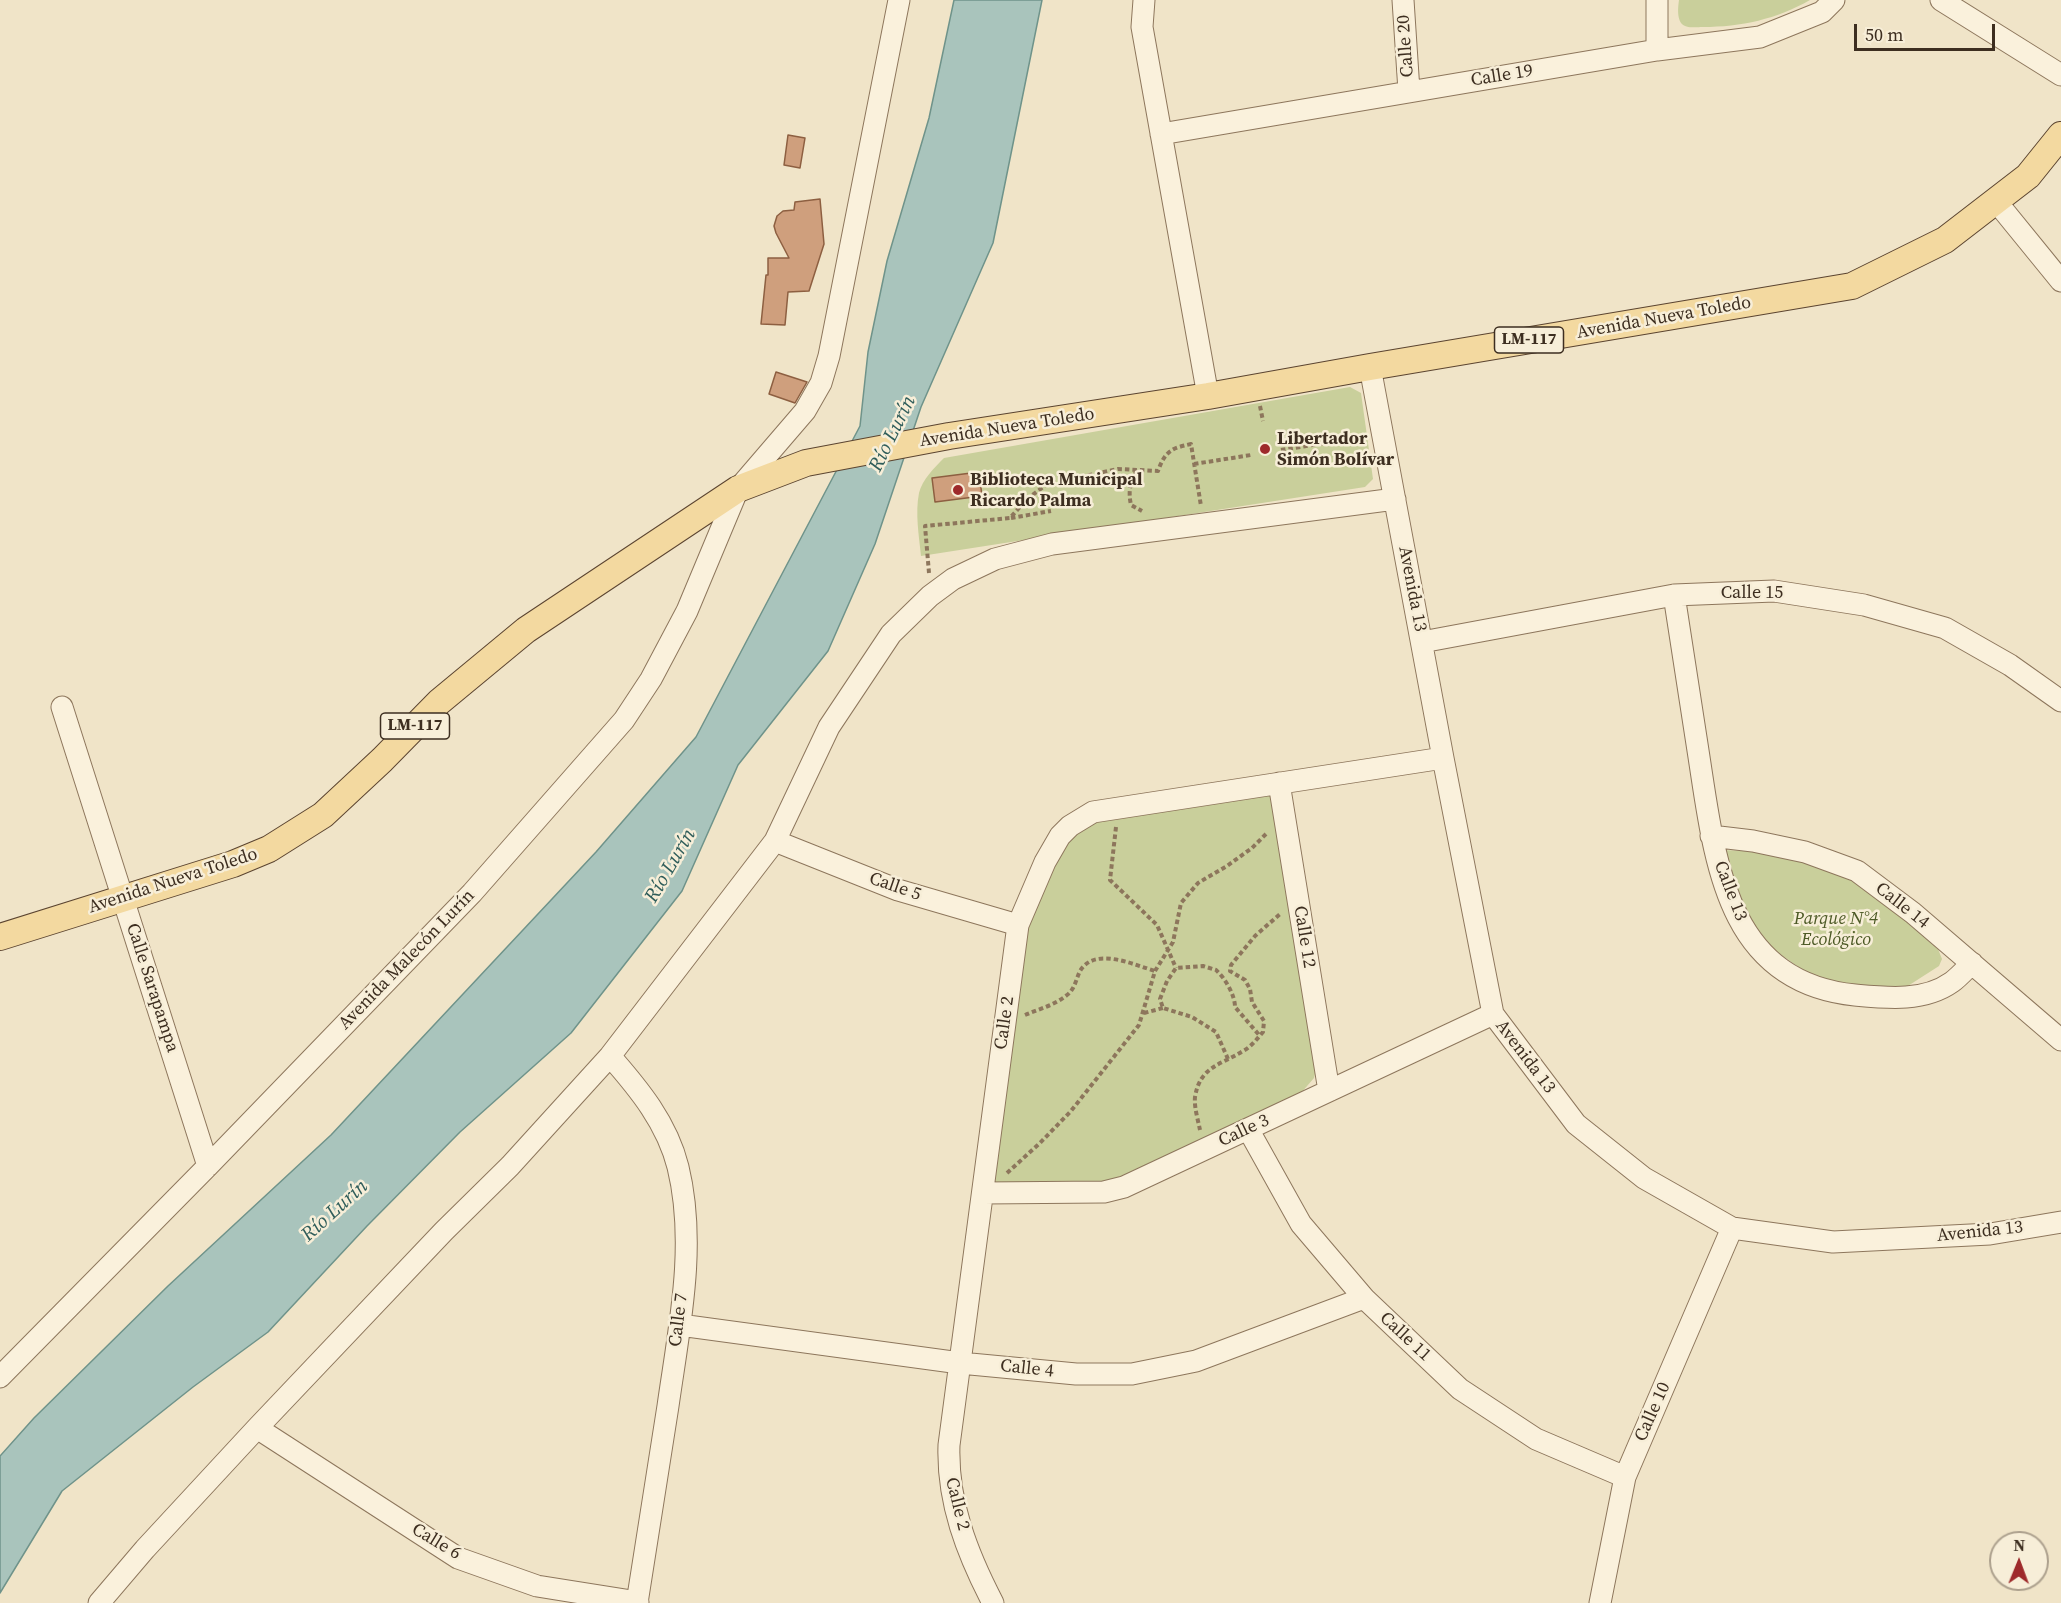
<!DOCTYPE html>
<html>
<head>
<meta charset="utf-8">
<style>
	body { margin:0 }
	#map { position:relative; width:2061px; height:1603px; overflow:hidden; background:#f0e4c8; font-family:"Source Serif 4",serif }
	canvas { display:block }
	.north { position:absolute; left:1989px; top:1531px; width:60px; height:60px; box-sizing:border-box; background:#f7eed8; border:2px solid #ada18e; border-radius:50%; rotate:1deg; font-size:16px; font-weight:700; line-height:24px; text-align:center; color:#3d2e20 }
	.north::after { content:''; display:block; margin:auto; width:21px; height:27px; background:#9e2a2b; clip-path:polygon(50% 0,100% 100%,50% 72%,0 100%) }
	.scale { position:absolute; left:1854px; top:24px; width:141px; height:27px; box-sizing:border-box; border:3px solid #3d2e20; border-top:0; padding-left:8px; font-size:18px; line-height:21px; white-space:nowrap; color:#3d2e20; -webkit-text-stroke:4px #f7eed8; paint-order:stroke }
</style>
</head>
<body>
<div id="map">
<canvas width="2061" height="1603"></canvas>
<div class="north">N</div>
<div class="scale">50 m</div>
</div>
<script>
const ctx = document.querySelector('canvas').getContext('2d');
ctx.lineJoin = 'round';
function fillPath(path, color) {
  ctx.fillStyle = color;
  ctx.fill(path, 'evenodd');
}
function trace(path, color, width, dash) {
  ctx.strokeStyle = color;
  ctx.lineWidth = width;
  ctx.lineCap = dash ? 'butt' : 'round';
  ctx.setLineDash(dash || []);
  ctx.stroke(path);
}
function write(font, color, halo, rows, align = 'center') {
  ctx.font = font + ' "Source Serif 4",serif';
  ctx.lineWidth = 5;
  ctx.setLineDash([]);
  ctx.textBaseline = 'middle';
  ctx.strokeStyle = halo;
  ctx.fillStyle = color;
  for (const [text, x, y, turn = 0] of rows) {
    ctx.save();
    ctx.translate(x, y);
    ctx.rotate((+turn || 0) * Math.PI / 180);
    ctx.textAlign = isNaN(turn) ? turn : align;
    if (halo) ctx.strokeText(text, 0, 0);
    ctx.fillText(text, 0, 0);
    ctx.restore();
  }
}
fillPath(new Path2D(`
	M1679 0H1810C1777 19 1741 27 1703 27 1696 27 1686 29 1681 23 1677 17 1678 7 1679 0Z
	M1350 387 1361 393 1373 479 1365 487 921 556C919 536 915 513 919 493 922 480 935 467 944 458Z
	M1271 792 1317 1065 1314 1078 1301 1093 1123 1180 988 1189 1027 924 1055 854 1092 820Z
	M1722 850 1772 852 1826 867 1863 884 1938 949 1942 959 1939 966 1900 991 1850 990 1811 976 1773 949 1745 916Z`), '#c9cf9b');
const water = new Path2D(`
	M954 0H1042L993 243 921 407 875 544 828 651 738 765 682 891 571 1033 460 1132 367 1226 268 1332 193 1387 62 1491 0 1593V1456L34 1418 168 1286 331 1135 596 852 696 737 860 426 868 352 887 261 929 118Z`);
fillPath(water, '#a9c4bc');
trace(water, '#6f938a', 1.5);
const building = new Path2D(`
	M788 135 805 138 800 168 784 165Z
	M820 199 824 244 809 291 788 292 785 325 761 324 766 275H768V258H789L776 233 774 226 777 216 783 211 794 210 795 202Z
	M776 372 807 382 795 403 769 394Z
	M979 472 982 496 935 502 932 478Z`);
fillPath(building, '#cf9f7d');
trace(building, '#8d5f41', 1.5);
const minor = new Path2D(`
	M1144 0 1142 27 1208 396
	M1403 0 1409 91
	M1657 0V50
	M1941 0 2061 75
	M1161 134 1657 50 1760 37 1822 12 1834 0
	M1995 200 2061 281
	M1370 367 1443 758 1493 1014 1576 1124 1644 1178 1732 1228 1833 1242 1990 1234 2061 1222
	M1674 595C1682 649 1691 703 1699 757 1715 861 1726 982 1855 995 1887 998 1924 1002 1952 982 1959 977 1966 969 1972 963
	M1422 642 1674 595 1774 591 1864 605 1945 628 2010 665 2061 701
	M62 707 208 1166
	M1279 783 1329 1091
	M1711 836 1753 841 1805 852 1857 871 1913 913 2061 1040
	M775 841 898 890 1018 925
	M610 1056C639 1089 667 1123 678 1167 697 1245 679 1328 668 1406 658 1471 648 1537 637 1603
	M1248 1129 1301 1224 1364 1298 1460 1389 1536 1439 1625 1477
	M983 1193 1104 1192 1124 1187 1493 1014
	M680 1325 960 1363 1076 1374H1132L1196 1361 1364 1298
	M0 1377 208 1166 472 893 624 720 651 679 687 611 738 489 805 411 821 383 829 356 899 0
	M257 1428 458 1558 537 1586 638 1602
	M99 1603 145 1549 257 1428 444 1231 510 1166 610 1056 775 841 829 727 891 634 930 596 953 579 995 559 1052 544 1395 499
	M993 1603C967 1553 947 1502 949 1445L1018 925 1045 862 1060 836 1070 826 1093 812 1443 758
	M1600 1603 1625 1477 1732 1228`);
const major = new Path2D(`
	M0 937 233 864 269 849 323 815 382 760 439 702 526 630 738 489 806 463 949 436 1208 396 1370 367 1852 286 1945 240 2028 176 2061 135`);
trace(minor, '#8d765c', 23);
trace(major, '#5b4430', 28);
trace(new Path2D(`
	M1260 406 1263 421
	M1281 450 1363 437
	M1194 464 1251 455
	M1137 470C1130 483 1128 491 1131 505L1142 511
	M1011 518 1051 511
	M929 573 925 526 1010 518 1026 500 1047 484 1118 469 1158 471C1165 451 1172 448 1191 444L1201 506
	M1116 827 1110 880 1157 925 1176 968
	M1144 1013 1163 1008
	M1025 1015C1039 1009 1055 1005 1067 995 1075 989 1076 979 1080 971 1095 946 1134 965 1155 971
	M1228 1059 1216 1032 1192 1017 1163 1008 1160 999 1167 981 1176 968 1203 966 1216 970C1225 978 1235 995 1235 1007L1260 1036
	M1200 1130C1198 1120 1194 1107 1195 1097 1200 1066 1221 1065 1243 1051 1251 1047 1257 1039 1263 1032L1264 1021 1252 1002 1250 989 1245 980 1230 971 1231 965 1255 936 1280 914
	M1007 1173 1040 1143 1071 1111 1139 1025 1155 971 1173 942 1181 903 1198 883 1227 866 1252 848 1268 832`), '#8d765c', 4, [4.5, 3]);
trace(minor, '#faf1dc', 21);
trace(major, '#f3d9a0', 26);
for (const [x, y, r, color] of [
	[1265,449,6,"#9e2a2b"],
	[958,490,6,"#9e2a2b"]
]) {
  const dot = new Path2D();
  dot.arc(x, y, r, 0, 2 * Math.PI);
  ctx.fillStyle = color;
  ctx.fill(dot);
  trace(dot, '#f7eed8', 2);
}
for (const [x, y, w] of [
	[1529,340,69],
	[415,726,69]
]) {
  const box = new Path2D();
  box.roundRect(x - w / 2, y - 13, w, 26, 4.5);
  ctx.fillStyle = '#f7eed8';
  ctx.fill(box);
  trace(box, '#3d2e20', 1.5);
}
write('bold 16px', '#3d2e20', null, [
	["LM-117",1529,340],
	["LM-117",415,726]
]);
write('18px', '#3d2e20', '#f7eed8', [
	["Calle 20",1406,46,-94],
	["Calle 19",1502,76,-9],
	["Avenida Nueva Toledo",1664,318,-10],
	["Avenida Nueva Toledo",1007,428,-9],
	["Avenida 13",1412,589,79],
	["Calle 15",1752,593],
	["Avenida Nueva Toledo",173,881,-18],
	["Calle 5",895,887,19],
	["Calle 13",1730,891,69],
	["Calle 14",1902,906,38],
	["Calle 12",1304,937,81],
	["Avenida Malecón Lurín",407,960,-46],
	["Calle Sarapampa",152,988,72],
	["Calle 2",1005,1023,-82],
	["Avenida 13",1525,1057,53],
	["Calle 3",1244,1131,-25],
	["Avenida 13",1980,1232,-6],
	["Calle 7",679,1320,-83],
	["Calle 11",1405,1337,43],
	["Calle 4",1027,1369,6],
	["Calle 10",1653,1412,-66],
	["Calle 2",957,1504,76],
	["Calle 6",436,1542,31]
]);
write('bold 18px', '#3d2e20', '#f7eed8', [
	["Libertador",1277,439],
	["Simón Bolívar",1277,460],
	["Biblioteca Municipal",970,480],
	["Ricardo Palma",970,501]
], 'left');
write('italic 18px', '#4d5a26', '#f7eed8', [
	["Parque N°4",1836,919],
	["Ecológico",1836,940]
]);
write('italic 20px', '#2f5d5a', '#f7eed8', [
	["Río Lurín",893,434,-64],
	["Río Lurín",671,866,-60],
	["Río Lurín",335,1211,-42]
]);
</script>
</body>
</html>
